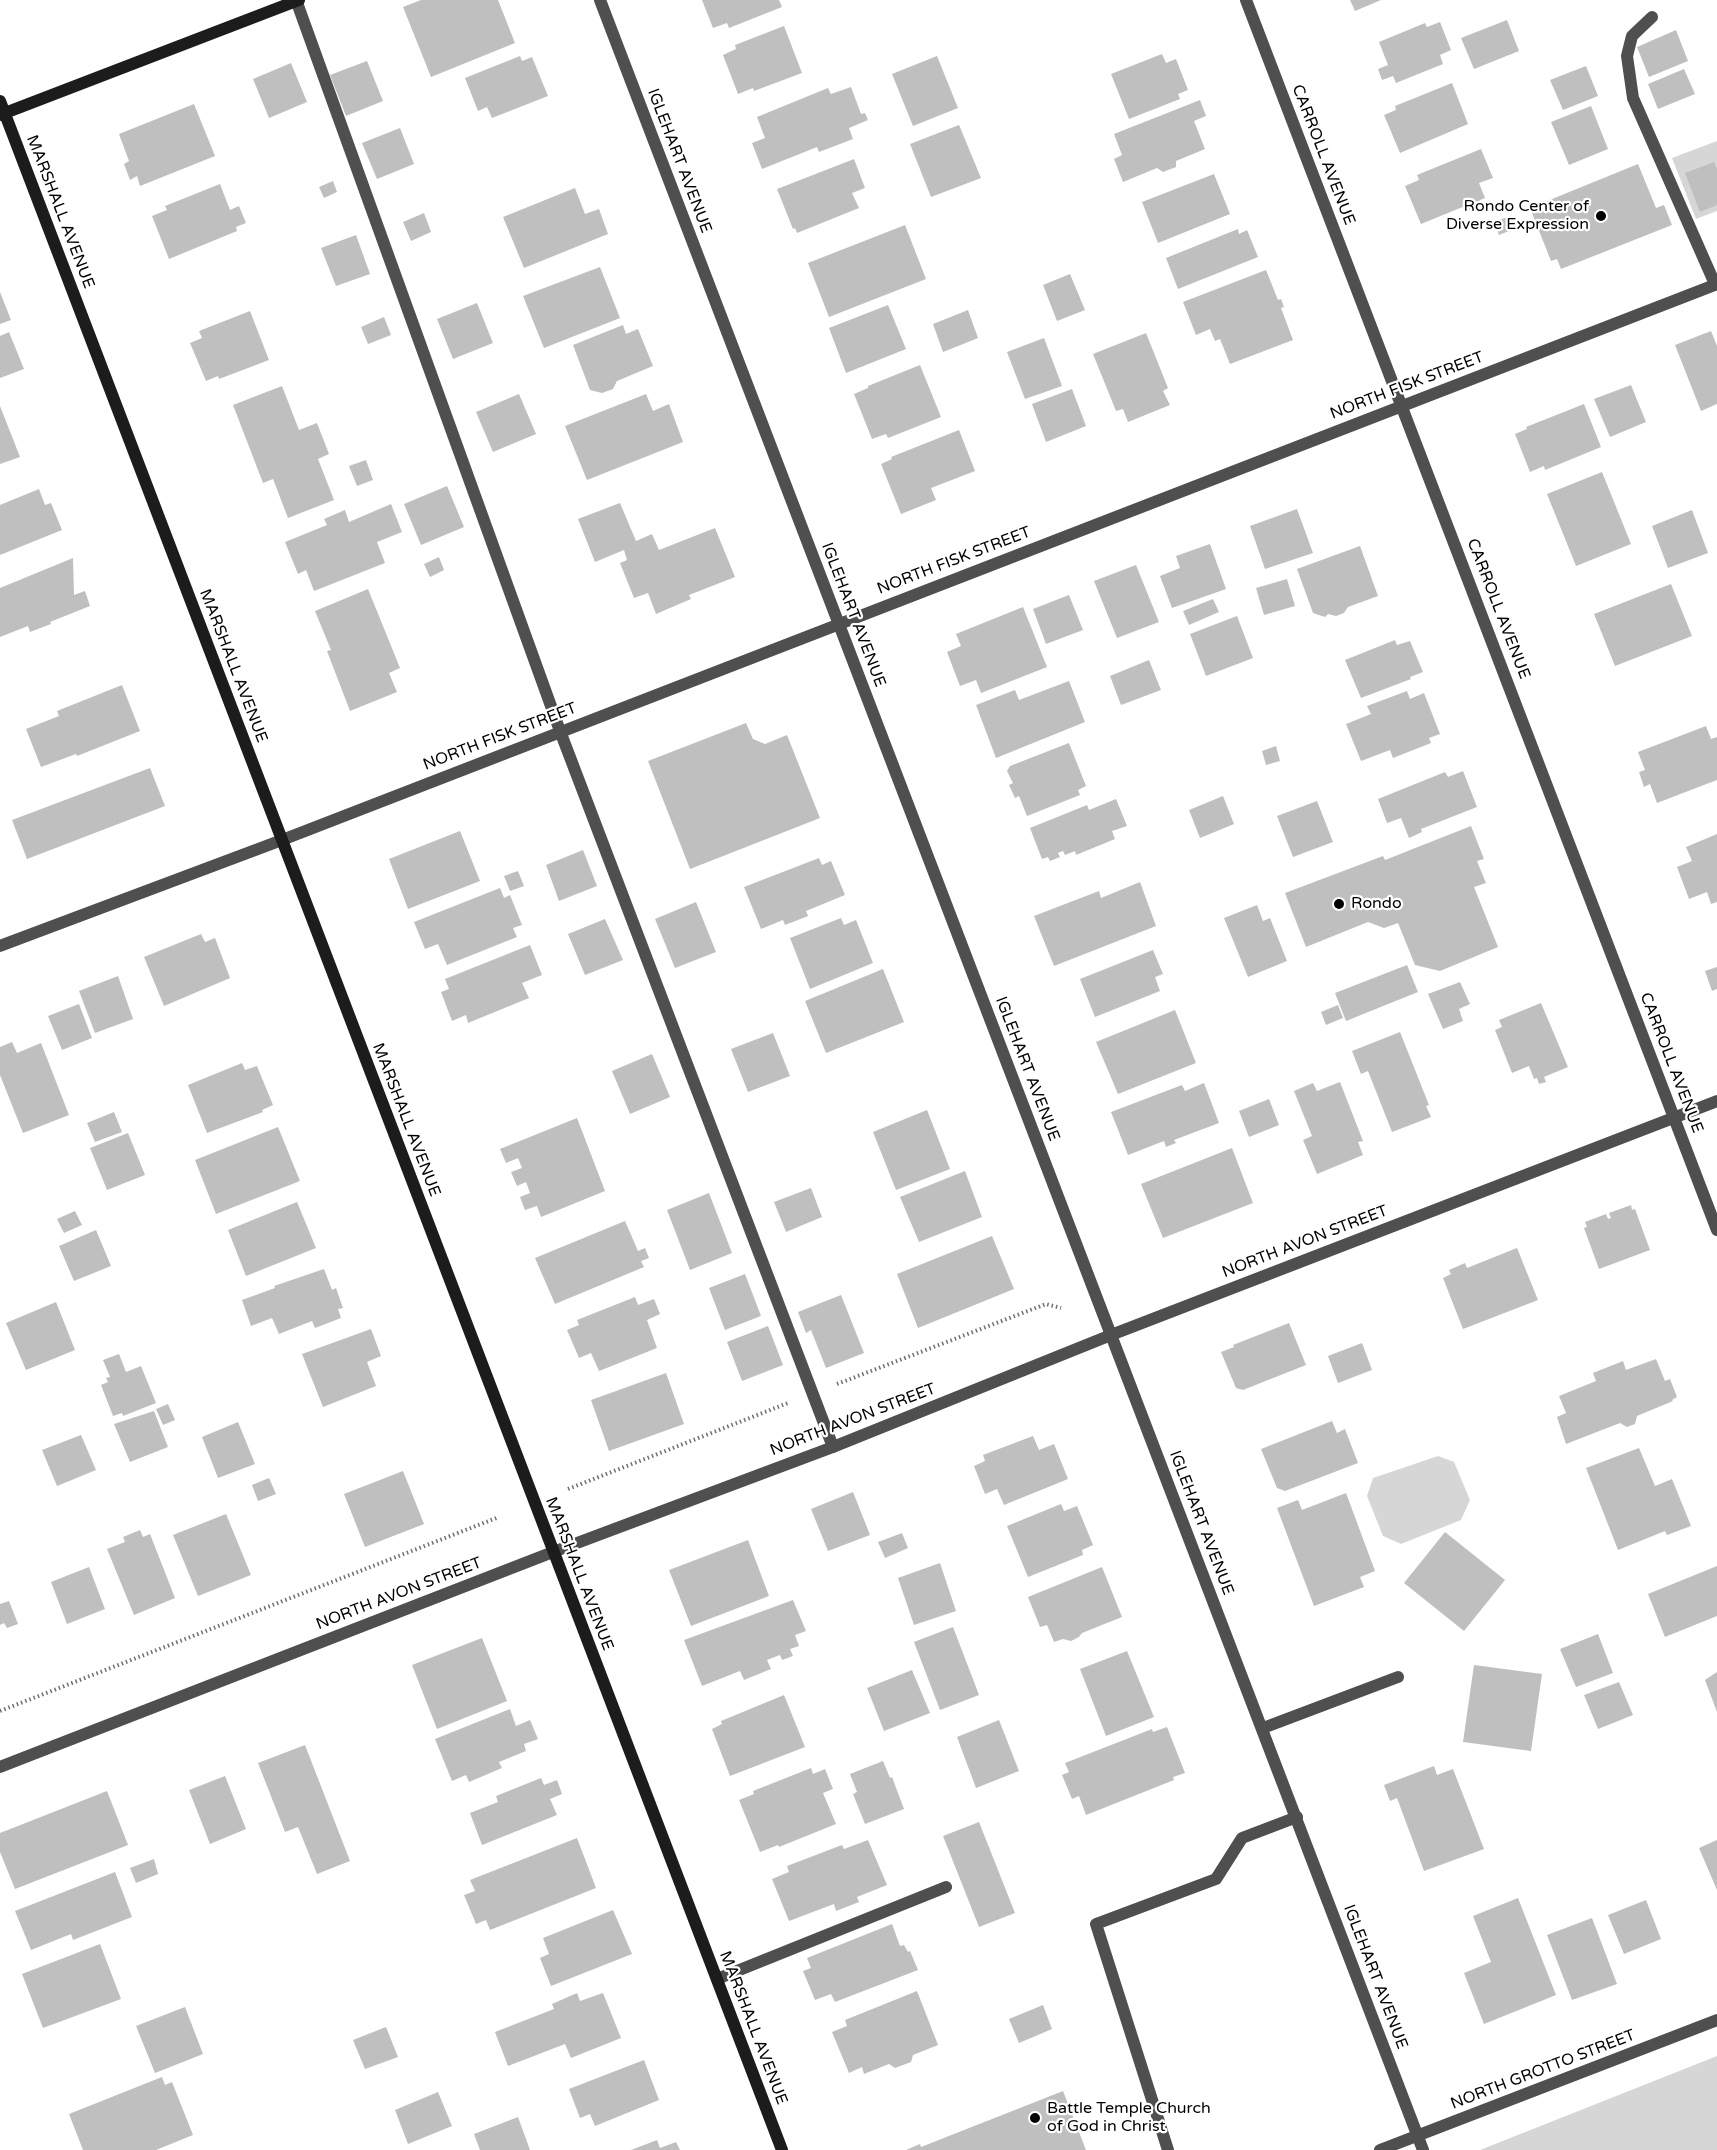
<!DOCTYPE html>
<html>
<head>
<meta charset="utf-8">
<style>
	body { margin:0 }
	canvas { display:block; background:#fff }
</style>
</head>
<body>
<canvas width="1717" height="2150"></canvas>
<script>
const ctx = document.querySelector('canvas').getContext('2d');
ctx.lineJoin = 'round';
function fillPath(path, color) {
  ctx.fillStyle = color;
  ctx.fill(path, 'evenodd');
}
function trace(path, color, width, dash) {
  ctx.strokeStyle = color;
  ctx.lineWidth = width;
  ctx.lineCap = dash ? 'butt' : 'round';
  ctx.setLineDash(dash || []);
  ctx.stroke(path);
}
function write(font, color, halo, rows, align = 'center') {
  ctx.font = font + ' "Varela Round",sans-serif';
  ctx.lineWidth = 4.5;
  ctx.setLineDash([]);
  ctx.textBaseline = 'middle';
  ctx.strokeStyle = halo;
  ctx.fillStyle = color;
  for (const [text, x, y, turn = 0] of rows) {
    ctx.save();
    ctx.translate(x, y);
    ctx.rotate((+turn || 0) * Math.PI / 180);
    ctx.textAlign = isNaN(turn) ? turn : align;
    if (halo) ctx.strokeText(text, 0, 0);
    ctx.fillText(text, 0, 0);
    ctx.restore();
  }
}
fillPath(new Path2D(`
	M1717 141V211L1696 219 1672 158Z
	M1438 1456 1454 1462 1470 1500 1461 1520 1401 1544 1383 1536 1367 1496 1373 1478Z
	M1717 2056V2150H1480Z`), '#d6d6d6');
fillPath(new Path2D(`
	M421 0H498L515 43 431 77 403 7Z
	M702 0H779L782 7 729 28 727 23 713 28Z
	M1350 0H1381L1355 11Z
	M1507 20 1519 51 1474 69 1461 38Z
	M1440 22 1451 50 1440 55 1443 64 1396 83 1393 76 1382 80 1378 69 1388 65 1379 42 1425 23 1427 27Z
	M784 26 802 73 754 91 753 88 738 94 723 55 736 49 735 45Z
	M1676 30 1688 61 1649 77 1637 47Z
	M1162 54 1166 63 1176 59 1188 90 1178 94 1180 99 1129 119 1111 74Z
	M520 56 522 61 532 57 548 96 492 118 487 107 478 111 465 78Z
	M937 56 958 108 913 126 892 74Z
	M367 61 383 101 346 116 330 75Z
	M291 63 307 102 269 118 253 79Z
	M1586 66 1598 96 1563 110 1550 80Z
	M1684 69 1695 94 1658 109 1648 84Z
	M1452 83 1468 124 1400 153 1384 115 1396 110 1395 106Z
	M851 87 861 114 865 113 868 120 849 128 853 139 819 152 817 147 762 169 752 143 765 138 757 117 828 88 831 94Z
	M1200 100 1206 116 1194 121 1205 149 1176 161V167L1163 172 1157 168 1123 182 1114 159 1122 155 1114 134Z
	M194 104 215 156 140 186 137 176 130 180 124 164 129 161 119 134Z
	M1591 106 1608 149 1569 165 1551 122Z
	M959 125 981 178 931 197 910 144Z
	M400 128 414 164 377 179 362 143Z
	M1481 149 1493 178 1479 183 1485 198 1480 200 1476 208 1468 210 1465 206 1421 224 1405 186 1419 180 1417 175Z
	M854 159 865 188 852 193 859 208 797 233 795 228 793 229 777 189Z
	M1714 162 1717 169V205L1700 212 1685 173Z
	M1638 164 1656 208 1664 205 1672 225 1561 269 1557 259 1551 261 1530 208Z
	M1214 174 1230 214 1158 243 1142 202Z
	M333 181 337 192 324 198 319 187Z
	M220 184 230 210 239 206 246 223 236 227 237 231 169 259 152 216 167 210 165 206Z
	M575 188 585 214 599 209 608 234 524 268 503 217Z
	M424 213 431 232 411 241 403 222Z
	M1510 216 1514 229 1499 235 1494 222Z
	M905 225 926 279 829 317 808 263Z
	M1238 229 1239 234 1247 230 1258 257 1178 289 1166 258Z
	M356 235 370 274 336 286 321 248Z
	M600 267 620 318 544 348 523 296Z
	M1266 270 1278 300 1281 299 1284 307 1281 308 1293 340 1230 364 1220 339 1215 341 1210 329 1196 335 1183 302Z
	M1070 274 1085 310 1057 321 1043 285Z
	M0 292 11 320 0 324Z
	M477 303 493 343 453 359 437 319Z
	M888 305 906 349 846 373 829 328Z
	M968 310 978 338 943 352 933 324Z
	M250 311 269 360 219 379 218 376 206 381 190 343 202 338 199 331Z
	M384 317 391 335 368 344 361 327Z
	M623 325 626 334 638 329 653 366 617 381 613 389 602 393 590 390 573 345Z
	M1711 331 1717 346V404L1701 411 1675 345Z
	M9 332 24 369 0 378V336Z
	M1146 333 1168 388 1163 391 1170 405 1128 422 1123 409 1116 411 1093 354Z
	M1044 338 1062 386 1025 399 1007 352Z
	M920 365 941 417 888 438 886 434 872 439 854 394 868 388V386Z
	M1631 385 1646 422 1610 437 1594 399Z
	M282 386 299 430 317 423 329 454 318 459 334 500 288 518 273 479 263 483 233 405Z
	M1072 389 1086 426 1046 442 1032 404Z
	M519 394 536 434 493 452 476 412Z
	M646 394 653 411 669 404 683 442 587 480 565 426Z
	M1584 404 1601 447 1545 470 1544 466 1530 472 1515 434 1527 429 1526 427Z
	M0 406 20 457 0 464Z
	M959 430 975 471 931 488 936 500 901 514 881 464 892 459 891 457Z
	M366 460 373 480 357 486 349 466Z
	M1602 472 1631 544 1576 566 1547 494Z
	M447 486 464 527 421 545 404 504Z
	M39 489 45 505 51 503 62 530 0 555V505Z
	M620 503 636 541 652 534 659 550 715 528 735 577 689 595 691 599 656 614 648 593 634 598 620 563 627 560 624 550 595 562 578 519Z
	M391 504 402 532 377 542 385 563 314 591 306 570 298 574 285 542 327 525 324 519 345 510 349 522Z
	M1297 509 1313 553 1265 569 1250 526Z
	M1692 510 1708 553 1668 568 1652 526Z
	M1210 544 1226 589 1172 608 1160 576 1180 568 1176 556Z
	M1360 546 1378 596 1348 607 1344 613 1336 616 1328 614 1325 617 1313 613 1297 569Z
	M439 557 444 570 430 577 424 564Z
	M73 558 74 595 85 591 90 606 50 622 51 624 30 632 28 626 0 637V588Z
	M1136 565 1159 622 1117 638 1094 581Z
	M1287 579 1295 606 1264 615 1256 588Z
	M1671 584 1692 636 1615 666 1594 614Z
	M368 589 400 668 389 673 397 692 350 711 327 651 331 650 315 611Z
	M1069 595 1083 630 1046 644 1033 609Z
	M1213 599 1219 612 1189 625 1183 611Z
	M1023 607 1047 667 981 693 976 680 960 686 947 652 961 646 956 634Z
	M1237 616 1253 658 1206 676 1190 634Z
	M1395 640 1397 645 1410 641 1423 672 1410 677 1411 679 1361 698 1345 660Z
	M1149 660 1161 690 1121 705 1110 676Z
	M1069 681 1085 722 996 758 976 705 1015 690 1019 700Z
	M122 685 140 731 77 756 76 754 41 767 26 729 59 716 57 711Z
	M1407 691 1410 699 1424 693 1440 734 1429 738 1431 743 1393 758 1390 750 1361 761 1346 724 1371 714 1367 706Z
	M746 723 753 739 765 744 787 735 820 818 690 869 648 761Z
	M1706 726 1711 739 1717 737V780L1657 803 1650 784 1644 787 1639 772 1645 770 1638 752Z
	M1069 743 1086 786 1078 790 1080 795 1027 816 1019 796 1015 798 1009 785 1013 783 1007 771 1010 766Z
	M1276 746 1280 761 1266 765 1262 751Z
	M150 768 165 806 27 859 12 820Z
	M1463 771 1477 807 1421 829 1422 832 1409 838 1401 818 1387 823 1378 799 1445 772 1448 777Z
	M1223 796 1234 824 1200 838 1189 810Z
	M1116 799 1127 826 1112 831 1115 839 1076 855 1075 851 1065 855 1063 851 1058 853 1060 857 1050 861 1048 857 1042 859 1030 828 1087 805 1089 810Z
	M1317 801 1333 842 1293 857 1277 816Z
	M1471 826 1484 859 1477 861 1486 883 1474 887 1498 947 1440 971 1415 965 1398 923 1384 928 1368 922 1306 947 1285 893 1383 856 1385 860Z
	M460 831 480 881 408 909 389 859Z
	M1717 834V902L1711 904 1707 892 1689 899 1677 867 1692 861 1686 847Z
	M583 850 597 886 559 901 546 865Z
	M819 858 822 865 831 861 845 895 806 911 808 916 785 925 783 920 761 929 744 887Z
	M518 871 524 886 510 891 504 876Z
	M1140 882 1156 926 1054 966 1034 916 1099 891 1101 898Z
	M500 888 504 898 510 895 522 925 513 928 517 937 447 965 438 944 425 949 414 922Z
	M696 902 716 952 675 968 655 919Z
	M1257 905 1263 921 1270 918 1287 961 1248 977 1224 918Z
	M841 918 844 925 856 920 873 963 810 989 790 938Z
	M605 919 623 960 585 975 568 934Z
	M201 934 205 942 215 938 230 978 164 1006 144 957Z
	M530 945 542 975 522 983 529 998 468 1023 466 1015 452 1021 441 992 449 989 445 979Z
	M1153 950 1163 974 1155 977 1160 991 1095 1017 1080 979Z
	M1407 965 1418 992 1346 1021 1335 993Z
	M1717 967V989L1712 991 1705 971Z
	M883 969 904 1022 826 1053 805 1001Z
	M118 976 133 1019 95 1033 79 991Z
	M1460 982 1470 1004 1459 1009 1463 1021 1443 1029 1428 994Z
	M1541 1003 1568 1067 1544 1077 1546 1082 1539 1084 1537 1078 1534 1079 1529 1066 1512 1073 1495 1030 1502 1027 1499 1020Z
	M79 1004 92 1038 62 1050 48 1016Z
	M1338 1005 1343 1018 1326 1025 1321 1012Z
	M1175 1010 1196 1063 1118 1094 1096 1042Z
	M1400 1032 1429 1105 1426 1106 1431 1117 1392 1132 1368 1071 1361 1074 1352 1051Z
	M773 1033 790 1076 748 1092 731 1049Z
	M12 1042 17 1053 41 1043 69 1115 23 1133 0 1075V1047Z
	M652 1054 670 1097 630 1114 612 1071Z
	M242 1063 245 1070 257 1066 273 1105 262 1110 263 1112 207 1133 188 1085Z
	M1340 1082 1363 1141 1358 1142 1363 1155 1317 1174 1303 1140 1312 1136 1294 1091 1313 1083 1317 1091Z
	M1204 1083 1219 1123 1174 1140 1176 1143 1166 1147 1164 1141 1128 1155 1111 1112 1182 1085 1185 1091Z
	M1269 1099 1279 1125 1249 1137 1239 1111Z
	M927 1110 950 1169 896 1190 873 1132Z
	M114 1112 122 1132 95 1142 87 1123Z
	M577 1118 605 1191 541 1217 537 1206 525 1210 520 1197 530 1193 526 1182 517 1186 511 1172 522 1168 518 1158 506 1163 500 1149Z
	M278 1127 300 1181 216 1214 195 1160Z
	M128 1133 145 1175 107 1190 90 1148Z
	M1232 1148 1253 1203 1163 1238 1141 1184Z
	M965 1171 982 1217 919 1242 900 1197Z
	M811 1188 822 1217 786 1232 774 1202Z
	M709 1193 732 1253 690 1270 667 1210Z
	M297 1202 316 1248 246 1276 228 1230Z
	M1631 1205 1632 1210 1635 1209 1650 1250 1599 1269 1584 1228 1587 1227 1585 1222 1606 1214 1608 1219 1611 1218 1609 1213Z
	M75 1211 82 1225 64 1233 57 1219Z
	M625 1221 638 1251 645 1248 649 1258 641 1261 644 1267 555 1304 535 1258Z
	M96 1230 111 1266 74 1281 59 1246Z
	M992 1236 1014 1289 918 1328 897 1274Z
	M1517 1248 1538 1300 1463 1329 1443 1278 1451 1274 1449 1270 1465 1263 1467 1268Z
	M324 1269 332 1290 336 1288 343 1308 338 1309 341 1318 315 1328 312 1321 279 1334 272 1318 251 1326 242 1300 275 1288 274 1286Z
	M745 1274 761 1316 725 1330 709 1288Z
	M841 1295 864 1353 826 1368 811 1330 806 1333 798 1312Z
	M635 1297 638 1305 654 1299 660 1314 647 1320 657 1348 599 1371 591 1353 579 1358 567 1330 579 1325 577 1320Z
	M56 1302 75 1350 26 1370 6 1323Z
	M1289 1323 1306 1365 1243 1390 1236 1388 1221 1352 1234 1347 1233 1345Z
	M768 1326 783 1365 742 1381 727 1342Z
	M371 1329 381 1356 367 1362 376 1386 323 1407 302 1354Z
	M1362 1343 1372 1370 1338 1383 1328 1356Z
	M119 1354 126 1372 141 1366 156 1403 123 1416 122 1413 113 1416 101 1385 108 1382 106 1378 110 1377 103 1360Z
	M1656 1359 1665 1381 1670 1379 1677 1397 1672 1400 1673 1401 1637 1416 1635 1424 1627 1427 1620 1423 1566 1444 1557 1417 1566 1413 1559 1396 1596 1381 1593 1373 1623 1361 1626 1370Z
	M666 1373 684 1424 609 1451 591 1400Z
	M168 1404 175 1420 163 1425 156 1409Z
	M154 1411 168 1447 130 1462 114 1424Z
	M1332 1421 1337 1433 1345 1429 1358 1463 1285 1491 1277 1488 1261 1449Z
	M238 1422 255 1464 218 1478 202 1437Z
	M81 1435 96 1470 57 1486 42 1450Z
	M1033 1436 1039 1450 1054 1444 1068 1479 1004 1505 997 1489 985 1494 974 1466 985 1461 983 1455Z
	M1639 1448 1655 1486 1672 1479 1691 1526 1667 1535 1665 1531 1618 1550 1586 1468Z
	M403 1471 424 1524 365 1547 344 1494Z
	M269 1478 276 1494 258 1501 252 1485Z
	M853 1492 870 1535 828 1551 811 1509Z
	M1346 1493 1375 1571 1360 1577 1364 1587 1314 1606 1277 1508 1298 1500 1302 1510Z
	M1061 1504 1064 1511 1077 1506 1093 1545 1082 1550 1083 1555 1028 1577 1007 1526Z
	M226 1514 251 1575 198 1596 173 1535Z
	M140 1530 143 1537 150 1534 175 1598 134 1615 107 1549 125 1542 123 1537Z
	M1445 1532 1505 1580 1464 1631 1404 1583Z
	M902 1533 908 1548 885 1558 878 1542Z
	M748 1540 769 1596 691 1626 669 1570Z
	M940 1563 956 1611 914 1625 898 1578Z
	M1717 1566V1616L1665 1637 1648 1594Z
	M89 1567 105 1609 67 1624 51 1582Z
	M1102 1567 1122 1617 1082 1633 1079 1637 1071 1641 1063 1639 1054 1642 1047 1625 1040 1627 1028 1597Z
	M793 1600 806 1631 795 1635 799 1646 790 1649 793 1656 782 1660 780 1655 767 1660 771 1669 744 1680 740 1671 702 1686 684 1640Z
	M9 1601 18 1624 7 1628 4 1623 0 1625V1604Z
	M953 1627 979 1695 940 1710 914 1642Z
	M1598 1634 1613 1673 1576 1687 1560 1649Z
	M482 1638 507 1701 437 1729 412 1665Z
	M1127 1651 1154 1717 1106 1736 1080 1669Z
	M1474 1665 1542 1674 1531 1751 1463 1742Z
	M912 1670 930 1713 884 1731 867 1688Z
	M1717 1672V1712L1705 1680Z
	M1619 1682 1633 1715 1598 1729 1584 1695Z
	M784 1695 805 1747 730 1776 712 1729 722 1724 721 1721Z
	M510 1709 516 1726 530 1720 538 1739 524 1744 526 1751 499 1762 502 1768 469 1782 466 1775 452 1781 435 1739Z
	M999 1720 1019 1771 976 1788 957 1737Z
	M1167 1727 1185 1773 1173 1777 1174 1780 1086 1815 1079 1796 1072 1799 1062 1775 1069 1772 1065 1763 1152 1729 1153 1732Z
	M305 1745 350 1861 317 1874 298 1827 285 1832 258 1763Z
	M883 1761 890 1778 892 1777 904 1809 865 1824 853 1794 857 1792 850 1774Z
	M1434 1766 1437 1775 1453 1769 1484 1849 1424 1871 1397 1798 1390 1801 1384 1785Z
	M811 1768 813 1774 825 1769 833 1789 823 1793 836 1824 779 1847 778 1845 760 1852 739 1800 754 1794 753 1791Z
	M225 1776 246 1829 210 1844 189 1790Z
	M541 1778 544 1785 557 1780 562 1794 550 1799 557 1815 482 1845 470 1813 498 1802 496 1796Z
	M107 1791 128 1845 15 1889 0 1852V1833Z
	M979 1822 1015 1913 979 1927 943 1836Z
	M577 1838 596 1888 490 1930 486 1920 476 1924 464 1895 475 1891 470 1880Z
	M868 1840 887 1885 857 1897 859 1902 836 1911 834 1904 789 1921 772 1879 789 1872 787 1866 842 1845 844 1849Z
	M1717 1840V1890L1699 1848Z
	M154 1859 158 1874 136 1883 130 1868Z
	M115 1872 132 1917 73 1940 71 1934 31 1950 15 1911Z
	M1518 1898 1556 1995 1484 2024 1464 1973 1491 1962 1473 1916Z
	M1646 1900 1661 1939 1624 1954 1608 1915Z
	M613 1910 632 1954 551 1986 540 1958 549 1954 543 1938Z
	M1592 1918 1617 1984 1572 2000 1547 1935Z
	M892 1924 900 1946 904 1945 908 1952 910 1951 918 1970 835 2002 831 1994 815 2000 803 1971 811 1968 807 1958Z
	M100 1944 121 1999 43 2028 22 1974Z
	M917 1991 938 2045 913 2055 911 2062 895 2068 889 2064 864 2074 862 2067 849 2073 832 2032 847 2026 845 2020Z
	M577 1993 580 2001 603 1993 621 2038 571 2058 565 2044 508 2066 495 2032 554 2009 552 2004Z
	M1043 2005 1052 2029 1019 2043 1009 2019Z
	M185 2007 203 2054 155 2073 136 2026Z
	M386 2027 398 2057 365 2069 353 2040Z
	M644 2060 659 2100 595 2126 590 2114 580 2118 569 2089Z
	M162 2077 165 2085 172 2082 193 2135 156 2150H83L69 2114Z
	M1063 2091 1086 2150H906L920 2144 921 2147Z
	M438 2092 452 2126 408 2144 395 2110Z
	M518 2117 530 2150H480L474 2134Z
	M657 2140 660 2148 676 2142 680 2150H631Z`), '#bfbfbf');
trace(new Path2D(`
	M837 1384 1046 1304 1061 1308
	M568 1489 788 1403
	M0 1711 499 1517`), '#717171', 4, [1.5, 3]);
trace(new Path2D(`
	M296 0 560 731 833 1447
	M1652 17 1632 36 1627 56 1633 98 1715 284
	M1263 1728 1398 1677
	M717 1979 946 1887
	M1168 2150 1096 1924 1216 1879 1242 1838 1297 1817`), '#4f4f4f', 12);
trace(new Path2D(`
	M600 0 1423 2150
	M1246 0 1717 1230
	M0 946 282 840 1717 284
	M0 1767 553 1552 833 1447 1111 1335 1717 1101
	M1380 2150 1717 2020`), '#4f4f4f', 12);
trace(new Path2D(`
	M0 101 782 2150
	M0 115 299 0`), '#1c1c1c', 12);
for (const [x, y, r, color] of [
	[1601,216,6,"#000"],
	[1339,904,6,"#000"],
	[1035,2118,6,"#000"]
]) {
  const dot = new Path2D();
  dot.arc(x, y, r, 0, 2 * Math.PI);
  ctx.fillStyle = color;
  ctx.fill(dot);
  trace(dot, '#fff', 2);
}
write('16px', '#000', '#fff', [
	["CARROLL AVENUE",1323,155,69],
	["IGLEHART AVENUE",679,161,69],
	["MARSHALL AVENUE",60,212,69],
	["NORTH FISK STREET",1407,386,-21],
	["NORTH FISK STREET",954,561,-21],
	["CARROLL AVENUE",1498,609,69],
	["IGLEHART AVENUE",853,615,69],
	["MARSHALL AVENUE",233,666,69],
	["NORTH FISK STREET",500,737,-21],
	["CARROLL AVENUE",1671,1063,69],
	["IGLEHART AVENUE",1027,1069,69],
	["MARSHALL AVENUE",406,1120,69],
	["NORTH AVON STREET",1305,1242,-21],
	["NORTH AVON STREET",853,1420,-21],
	["IGLEHART AVENUE",1201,1523,69],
	["MARSHALL AVENUE",579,1574,69],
	["NORTH AVON STREET",399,1594,-21],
	["IGLEHART AVENUE",1375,1977,69],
	["MARSHALL AVENUE",753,2028,69],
	["NORTH GROTTO STREET",1543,2070,-21]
]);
write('16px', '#000', '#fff', [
	["Rondo Center of",1589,207,"right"],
	["Diverse Expression",1589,225,"right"],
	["Rondo",1351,904],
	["Battle Temple Church",1047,2109],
	["of God in Christ",1047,2127]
], 'left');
</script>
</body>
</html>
